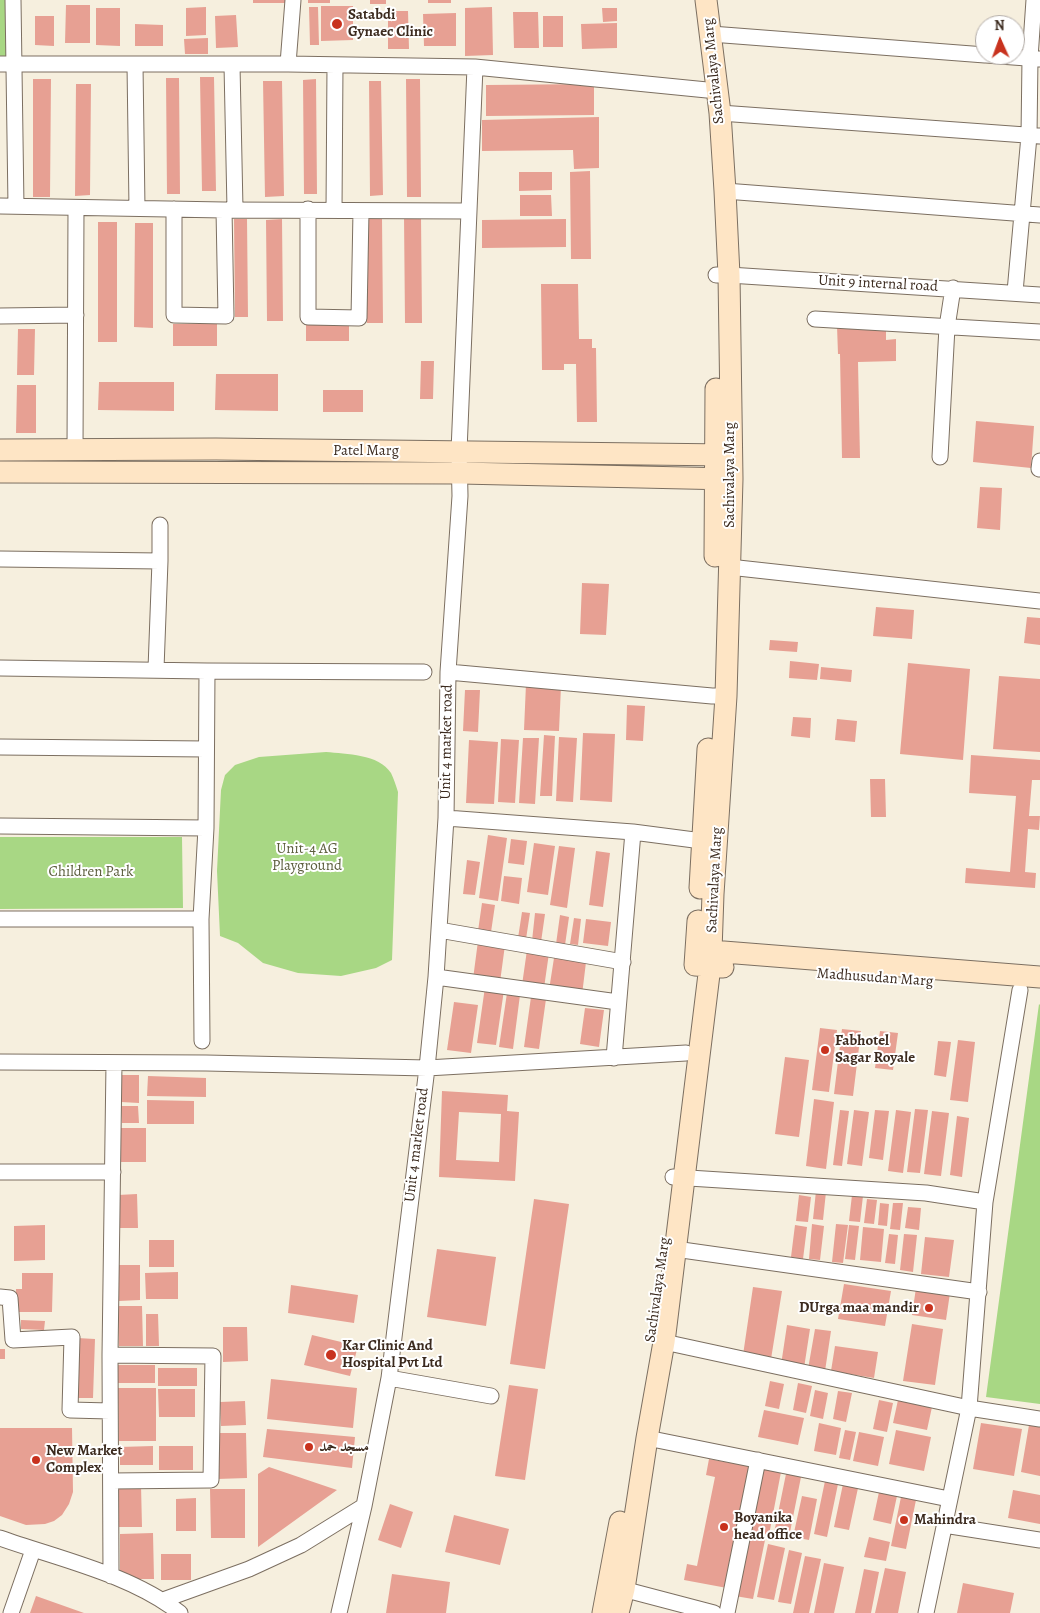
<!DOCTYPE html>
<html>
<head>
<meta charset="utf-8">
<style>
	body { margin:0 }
	#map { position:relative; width:1040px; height:1613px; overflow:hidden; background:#f6efde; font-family:Alegreya,serif }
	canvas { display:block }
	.north { position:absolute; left:975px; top:15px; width:50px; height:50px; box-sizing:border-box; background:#fff; border:1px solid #b1aaa5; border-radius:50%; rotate:358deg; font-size:14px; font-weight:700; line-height:20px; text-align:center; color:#3b2a1e }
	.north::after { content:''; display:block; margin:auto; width:18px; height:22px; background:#c8321e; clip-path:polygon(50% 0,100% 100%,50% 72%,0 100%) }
</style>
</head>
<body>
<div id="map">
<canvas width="1040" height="1613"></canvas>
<div class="north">N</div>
</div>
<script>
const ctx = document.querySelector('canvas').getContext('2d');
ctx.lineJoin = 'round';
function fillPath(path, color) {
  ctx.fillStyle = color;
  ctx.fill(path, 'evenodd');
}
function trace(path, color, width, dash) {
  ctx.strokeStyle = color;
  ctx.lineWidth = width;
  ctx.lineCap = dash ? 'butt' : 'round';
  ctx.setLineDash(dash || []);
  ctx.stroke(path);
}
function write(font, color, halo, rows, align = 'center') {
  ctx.font = font + ' Alegreya,Amiri,serif';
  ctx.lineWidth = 4;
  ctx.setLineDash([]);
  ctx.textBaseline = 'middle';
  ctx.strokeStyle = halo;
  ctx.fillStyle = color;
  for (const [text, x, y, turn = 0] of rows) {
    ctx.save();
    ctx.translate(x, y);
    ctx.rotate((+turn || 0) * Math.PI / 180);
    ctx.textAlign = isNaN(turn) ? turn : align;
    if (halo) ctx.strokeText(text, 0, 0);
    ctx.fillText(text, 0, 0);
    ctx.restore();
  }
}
fillPath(new Path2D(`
	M0 0H6V57H0Z
	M326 752C346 754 379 754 391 773 394 779 396 786 398 792L392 960 376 968 341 976 298 973 263 963 238 943 220 936 217 871 221 790 225 775 235 765 259 757Z
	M0 837H182L183 908 0 909Z
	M1039 1004 1040 1005V1404L986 1397Z`), '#a8d784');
fillPath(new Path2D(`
	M253 0H290V3H253Z
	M308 0H330V3H308Z
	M370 0H386V4H370Z
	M428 0H451V3H428Z
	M66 5H90V43H65Z
	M321 6H353V40L321 41Z
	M206 7V35L186 36V8Z
	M309 7H318L319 45H310Z
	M492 7 493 55 465 56V8Z
	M96 8H120V46L96 45Z
	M602 8H617V21L603 22Z
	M388 11H408L409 49H388Z
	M513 12H538L539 48H514Z
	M456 13V46H424L423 14Z
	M236 15 238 47 216 48 215 16Z
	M35 16H54V46L35 45Z
	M543 16H563V47H543Z
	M617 23V48L582 49 581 24Z
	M135 24 163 25V46H135Z
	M208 38V54H185L184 39Z
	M200 77H214L216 191H202Z
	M166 78H179L180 194H167Z
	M33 79H51L50 197H33Z
	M316 79 317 194H304L303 80Z
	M406 79H420L421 197H407Z
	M263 81H282L284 196 265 197Z
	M369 81H381L383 195 370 196Z
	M76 84H91L90 195 75 196Z
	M594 84V115L486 116V85Z
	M599 117V168L574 169 573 150 482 151V120Z
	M590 171 591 259H571L570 172Z
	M519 172H552V190L519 191Z
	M520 195H551L552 216H520Z
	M404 216H421L422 323H405Z
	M366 218H382L383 323H367Z
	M234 219H247L248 317H235Z
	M282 219 283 321H267L266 220Z
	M566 219V247L482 248V220Z
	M98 222H117V342H98Z
	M135 223H153V328L134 327Z
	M541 284H578L579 339H592V348H596L597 422H577L576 364H564V370H542Z
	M173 324H217V346H173Z
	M306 325H349V341H306Z
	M886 325V340L896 339V361L858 362 860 458H842L840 354H838L837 326Z
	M18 329H35L34 375H17Z
	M421 361H434L433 399H420Z
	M216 374H278V411L215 410Z
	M99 382H174V411L98 410Z
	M17 385H36V433H16Z
	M323 390H363V412H323Z
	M976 421 1034 426 1031 468 973 462Z
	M980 487 1002 488 1000 530 977 528Z
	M582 583 609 584 606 635 580 634Z
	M876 607 914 610 912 639 873 636Z
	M1027 617 1040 618V645L1024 643Z
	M770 640 798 642 797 652 769 650Z
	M790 661 819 664 817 680 789 678Z
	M908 663 970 669 963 760 900 754Z
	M821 667 852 670 851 682 820 679Z
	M999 676 1040 679V752L993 749Z
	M526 684 561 686 559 731 524 730Z
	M465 690H480L478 732 463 731Z
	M627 705 645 706 643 741 626 740Z
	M793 717 811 718 810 738 791 736Z
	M837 719 857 721 855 742 835 740Z
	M583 733 615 734 612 802 580 800Z
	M544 735 555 736 552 796H540Z
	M559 737 577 738 573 802 556 801Z
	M523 738H539L535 804 519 803Z
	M501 739 519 740 515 803 498 802Z
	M469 740 498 742 494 804 466 803Z
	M971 755 1040 760V780H1032L1029 816H1040L1039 830 1028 829 1025 872 1036 873 1035 888 965 883 966 868 1010 872 1016 796 969 793Z
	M870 779H885L886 817H871Z
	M488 835 507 838 498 901 479 898Z
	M511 839 527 841 524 865 508 863Z
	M534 843 555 846 548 895 527 892Z
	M559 846 575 848 567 908 550 905Z
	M596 851 610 853 603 907 589 905Z
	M467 860 480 862 475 895 463 894Z
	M504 876 522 878 519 904 501 901Z
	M482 903 495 905 491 932 478 931Z
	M522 912 530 913 526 939 518 938Z
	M535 913 545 914 541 942 532 941Z
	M560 915 569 917 565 945 556 944Z
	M574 918 581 919 578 945 570 944Z
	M586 919 611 922 608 946 583 943Z
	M478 941 505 945 500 982 473 979Z
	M527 950 549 953 544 988 522 985Z
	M554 958 586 962 582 995 549 990Z
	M485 987 504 990 496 1045 477 1043Z
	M507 993 520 995 513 1049 499 1047Z
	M531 997 546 999 539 1049 524 1047Z
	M454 1002 478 1005 471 1053 447 1050Z
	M585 1008 604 1010 599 1047 580 1044Z
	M820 1028 837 1030 829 1092 812 1090Z
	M842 1029 861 1031 853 1096 834 1094Z
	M880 1031 898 1033 893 1070 875 1068Z
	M958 1040 975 1042 968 1102 950 1100Z
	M938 1041 951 1042 946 1077 934 1075Z
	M785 1057 809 1060 799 1137 775 1134Z
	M122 1075H139V1103L121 1102Z
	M148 1076 206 1078V1097L147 1096Z
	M442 1091 508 1095 507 1111 519 1112 515 1181 439 1177ZM459 1112 501 1114 499 1162 456 1160Z
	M814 1099 834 1102 826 1169 806 1166Z
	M147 1100 194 1101V1124H147Z
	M121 1106H138L139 1123H122Z
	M915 1109 928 1110 920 1173 907 1172Z
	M840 1110 849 1111 842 1166 833 1165Z
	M854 1110 869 1112 862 1166 847 1164Z
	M875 1110 889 1111 883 1160 869 1158Z
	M896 1110 911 1112 903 1173 888 1171Z
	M932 1111 949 1113 941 1176 924 1174Z
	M957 1116 969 1118 962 1177 950 1175Z
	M121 1128H146V1162H121Z
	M816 1191 826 1192 823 1220 813 1219Z
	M137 1194 138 1228H119L118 1195Z
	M799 1195 811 1197 808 1222 796 1221Z
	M852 1195 863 1196 860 1222 849 1221Z
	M534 1199 569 1204 545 1369 510 1364Z
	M867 1199 877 1200 874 1224 864 1223Z
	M880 1203 889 1204 887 1226 878 1225Z
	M893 1203H903L900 1230 890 1229Z
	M908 1207 921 1208 919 1230 905 1228Z
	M812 1224 824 1226 820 1260 809 1259Z
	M836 1224 848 1225 843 1263 832 1262Z
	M45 1225V1260L14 1261V1226Z
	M795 1225 807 1227 803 1259 791 1257Z
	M849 1225 859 1226 855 1260 845 1259Z
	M863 1227 884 1229 881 1262 860 1260Z
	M889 1234 898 1235 895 1264 885 1263Z
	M904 1234 917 1235 913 1272 900 1270Z
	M925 1237 954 1240 949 1277 921 1274Z
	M149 1240H174V1267H149Z
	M437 1249 496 1257 486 1326 427 1317Z
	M119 1265H140V1300L119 1301Z
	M178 1272V1299H146L145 1273Z
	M22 1273H53L52 1312H15L16 1289H22Z
	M844 1284 891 1291 885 1326 838 1319Z
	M291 1285 358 1295 354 1323 288 1313Z
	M753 1287 782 1291 771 1359 743 1355Z
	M916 1288 950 1293 946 1320 912 1315Z
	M118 1306H142L143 1346H119Z
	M146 1314H158L159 1346H146Z
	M21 1320 45 1321 44 1330 21 1329Z
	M912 1324 943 1329 935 1385 903 1381Z
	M787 1325 810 1329 804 1368 781 1365Z
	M223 1327H247L248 1361 223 1362Z
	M815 1329 831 1331 825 1371 808 1369Z
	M312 1335 358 1346 350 1376 304 1365Z
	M77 1338 95 1339 93 1398H75Z
	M835 1346 878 1352 874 1378 831 1371Z
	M0 1349H5V1359H0Z
	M118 1365H155V1383H118Z
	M158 1368H197V1386H158Z
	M271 1379 357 1388 353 1428 267 1419Z
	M770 1381 784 1384 779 1409 765 1406Z
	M798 1383 812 1386 806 1413 793 1410Z
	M509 1385 538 1389 525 1480 495 1476Z
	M118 1388H156V1441H119Z
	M158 1389H195V1417H159Z
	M815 1390 828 1393 823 1419 810 1416Z
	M838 1391 852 1393 846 1422 833 1419Z
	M879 1400 893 1403 887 1432 873 1429Z
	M898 1400 932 1407 927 1430 893 1423Z
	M245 1401 246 1425 221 1426 220 1402Z
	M764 1410 804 1418 798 1445 758 1437Z
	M819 1423 841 1428 836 1455 814 1451Z
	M981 1423 1022 1429 1014 1476 973 1469Z
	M1029 1425 1040 1427V1476L1021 1472Z
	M0 1428H72L73 1492 69 1504 62 1515 54 1521 45 1524 26 1525 0 1516Z
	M267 1429 355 1437 352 1468 263 1457Z
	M845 1430 856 1432 850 1460 839 1458Z
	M896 1430 931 1437 924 1471 889 1464Z
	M859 1432 884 1437 878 1466 853 1461Z
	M216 1433H246L247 1478 217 1479Z
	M153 1446V1465H120V1447Z
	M159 1446H193V1470H159Z
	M709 1459 753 1467 727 1588 684 1580 687 1564 697 1566 715 1477 706 1475Z
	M269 1467 337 1490 258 1547V1474Z
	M764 1469 781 1472 769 1535 751 1531Z
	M786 1474 801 1477 789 1537 774 1533Z
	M825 1481 838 1484 827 1537 814 1534Z
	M843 1484 858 1488 849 1530 834 1527Z
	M119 1485H141L142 1527H119Z
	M210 1489H245V1538H211Z
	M1013 1490 1040 1495V1524L1008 1518Z
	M879 1492 897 1496 891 1524 873 1520Z
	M802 1496 817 1499 809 1540 793 1537Z
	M901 1497 916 1500 906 1549 891 1546Z
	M196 1498V1531H176V1499Z
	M390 1504 413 1512 401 1548 378 1540Z
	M454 1515 509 1529 500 1565 445 1552Z
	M153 1533 154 1579H120V1534Z
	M748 1536 765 1540 753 1599 735 1596Z
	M869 1537 890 1542 886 1561 864 1557Z
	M768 1544 785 1548 774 1600 757 1597Z
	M789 1550 802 1553 791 1604 778 1602Z
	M161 1554H191V1580H161Z
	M805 1556 821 1559 809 1613H793Z
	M824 1563 844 1567 834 1613H814Z
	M885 1568 906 1572 898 1613H875Z
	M864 1569 879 1572 871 1613H855Z
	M392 1574 450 1582 446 1613H386Z
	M963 1583 1014 1593 1010 1613H957Z
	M36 1596 84 1613H30Z`), '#e7a093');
const street = new Path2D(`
	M13 0 16 206
	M711 34 985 55
	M986 55 1040 59
	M0 64H288L475 67 707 90
	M288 64 293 0
	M135 65 137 208
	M232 65 235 209
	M720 113 1040 136
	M725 191 1040 215
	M0 206 224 210 468 211
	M174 209V315L226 316 224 210
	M308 209V317L359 318 361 211
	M334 210 335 65
	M716 275H729L1040 295
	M1015 292 1029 136 1030 58 1034 0
	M0 316 76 315
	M815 319 1040 332
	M75 450 76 208
	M940 457 947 327 953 288
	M1039 469 1040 461
	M0 559 160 561
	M729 567 1040 601
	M0 668 207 671 424 672
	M156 669 160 561V525
	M448 672 712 696H726
	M0 747 206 749
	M446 818 633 832 702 841H713
	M0 826 206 828
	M0 919H201
	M439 930 623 962
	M436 977 618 1002
	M202 1041 201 919 206 828 207 671
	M614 1058 633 832
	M0 1062 206 1063 427 1068 686 1053
	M0 1172H113
	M673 1177 926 1193 985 1202
	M675 1249 979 1292
	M0 1297 10 1298 13 1340 72 1337 70 1410 110 1411
	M664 1342 969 1408 1040 1419
	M110 1355 213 1356 211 1480 111 1481
	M389 1378 491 1396
	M647 1438 949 1499
	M944 1525 1040 1540
	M0 1538C59 1559 130 1574 180 1613
	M111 1576 110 1355 114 1063
	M615 1587 714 1613
	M163 1600 249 1569 301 1545 364 1506
	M11 1613 33 1550
	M339 1613 364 1506 389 1378 427 1068 436 977 446 818 448 672 460 496 459 451 475 67
	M727 1613 758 1460
	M926 1613 969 1408 985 1202 1020 990`);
const secondary = new Path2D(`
	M706 0 720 113 725 191 729 275 732 479 726 696 713 894 711 951 1040 977
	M0 450 216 449 729 455
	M0 472 460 473 730 479
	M715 556 716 389
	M700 888 708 749
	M696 950 711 951 710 966 695 965 698 921
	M603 1613 620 1522
	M618 1613 624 1589 647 1438 664 1342 710 966 723 967`);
trace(street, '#7c6f61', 17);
trace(secondary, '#7c6f61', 23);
trace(street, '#fff', 15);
trace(secondary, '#fee5c5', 21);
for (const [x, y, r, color] of [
	[337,24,6,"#c8321e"],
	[825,1050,5,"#c8321e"],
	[929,1308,5,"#c8321e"],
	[331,1355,6,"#c8321e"],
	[309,1447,5,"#c8321e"],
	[36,1460,5,"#c8321e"],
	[904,1520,5,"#c8321e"],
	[724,1527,5,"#c8321e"]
]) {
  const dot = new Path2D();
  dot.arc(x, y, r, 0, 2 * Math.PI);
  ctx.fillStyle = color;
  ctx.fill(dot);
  trace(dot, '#fff', 2);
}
write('bold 15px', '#3b2a1e', '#fff', [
	["Satabdi",348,15],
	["Gynaec Clinic",348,32],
	["Fabhotel",835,1041],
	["Sagar Royale",835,1058],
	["DUrga maa mandir",919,1308,"right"],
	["Kar Clinic And",342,1346],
	["Hospital Pvt Ltd",342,1363],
	["مسجد حمد",319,1447],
	["New Market",46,1451],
	["Complex",46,1468],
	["Boyanika",734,1518],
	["head office",734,1535],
	["Mahindra",914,1520]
], 'left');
write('15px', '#3b2a1e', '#fff', [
	["Sachivalaya Marg",714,71,-96],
	["Unit 9 internal road",878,284,3],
	["Patel Marg",366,451],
	["Sachivalaya Marg",730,475,-90],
	["Unit 4 market road",447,742,-89],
	["Sachivalaya Marg",715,880,-87],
	["Madhusudan Marg",875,978,4],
	["Unit 4 market road",417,1145,-83],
	["Sachivalaya Marg",658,1290,-82]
]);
write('15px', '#5c5e3d', '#fff', [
	["Unit-4 AG",307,849],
	["Playground",307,866],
	["Children Park",91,872]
]);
</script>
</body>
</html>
